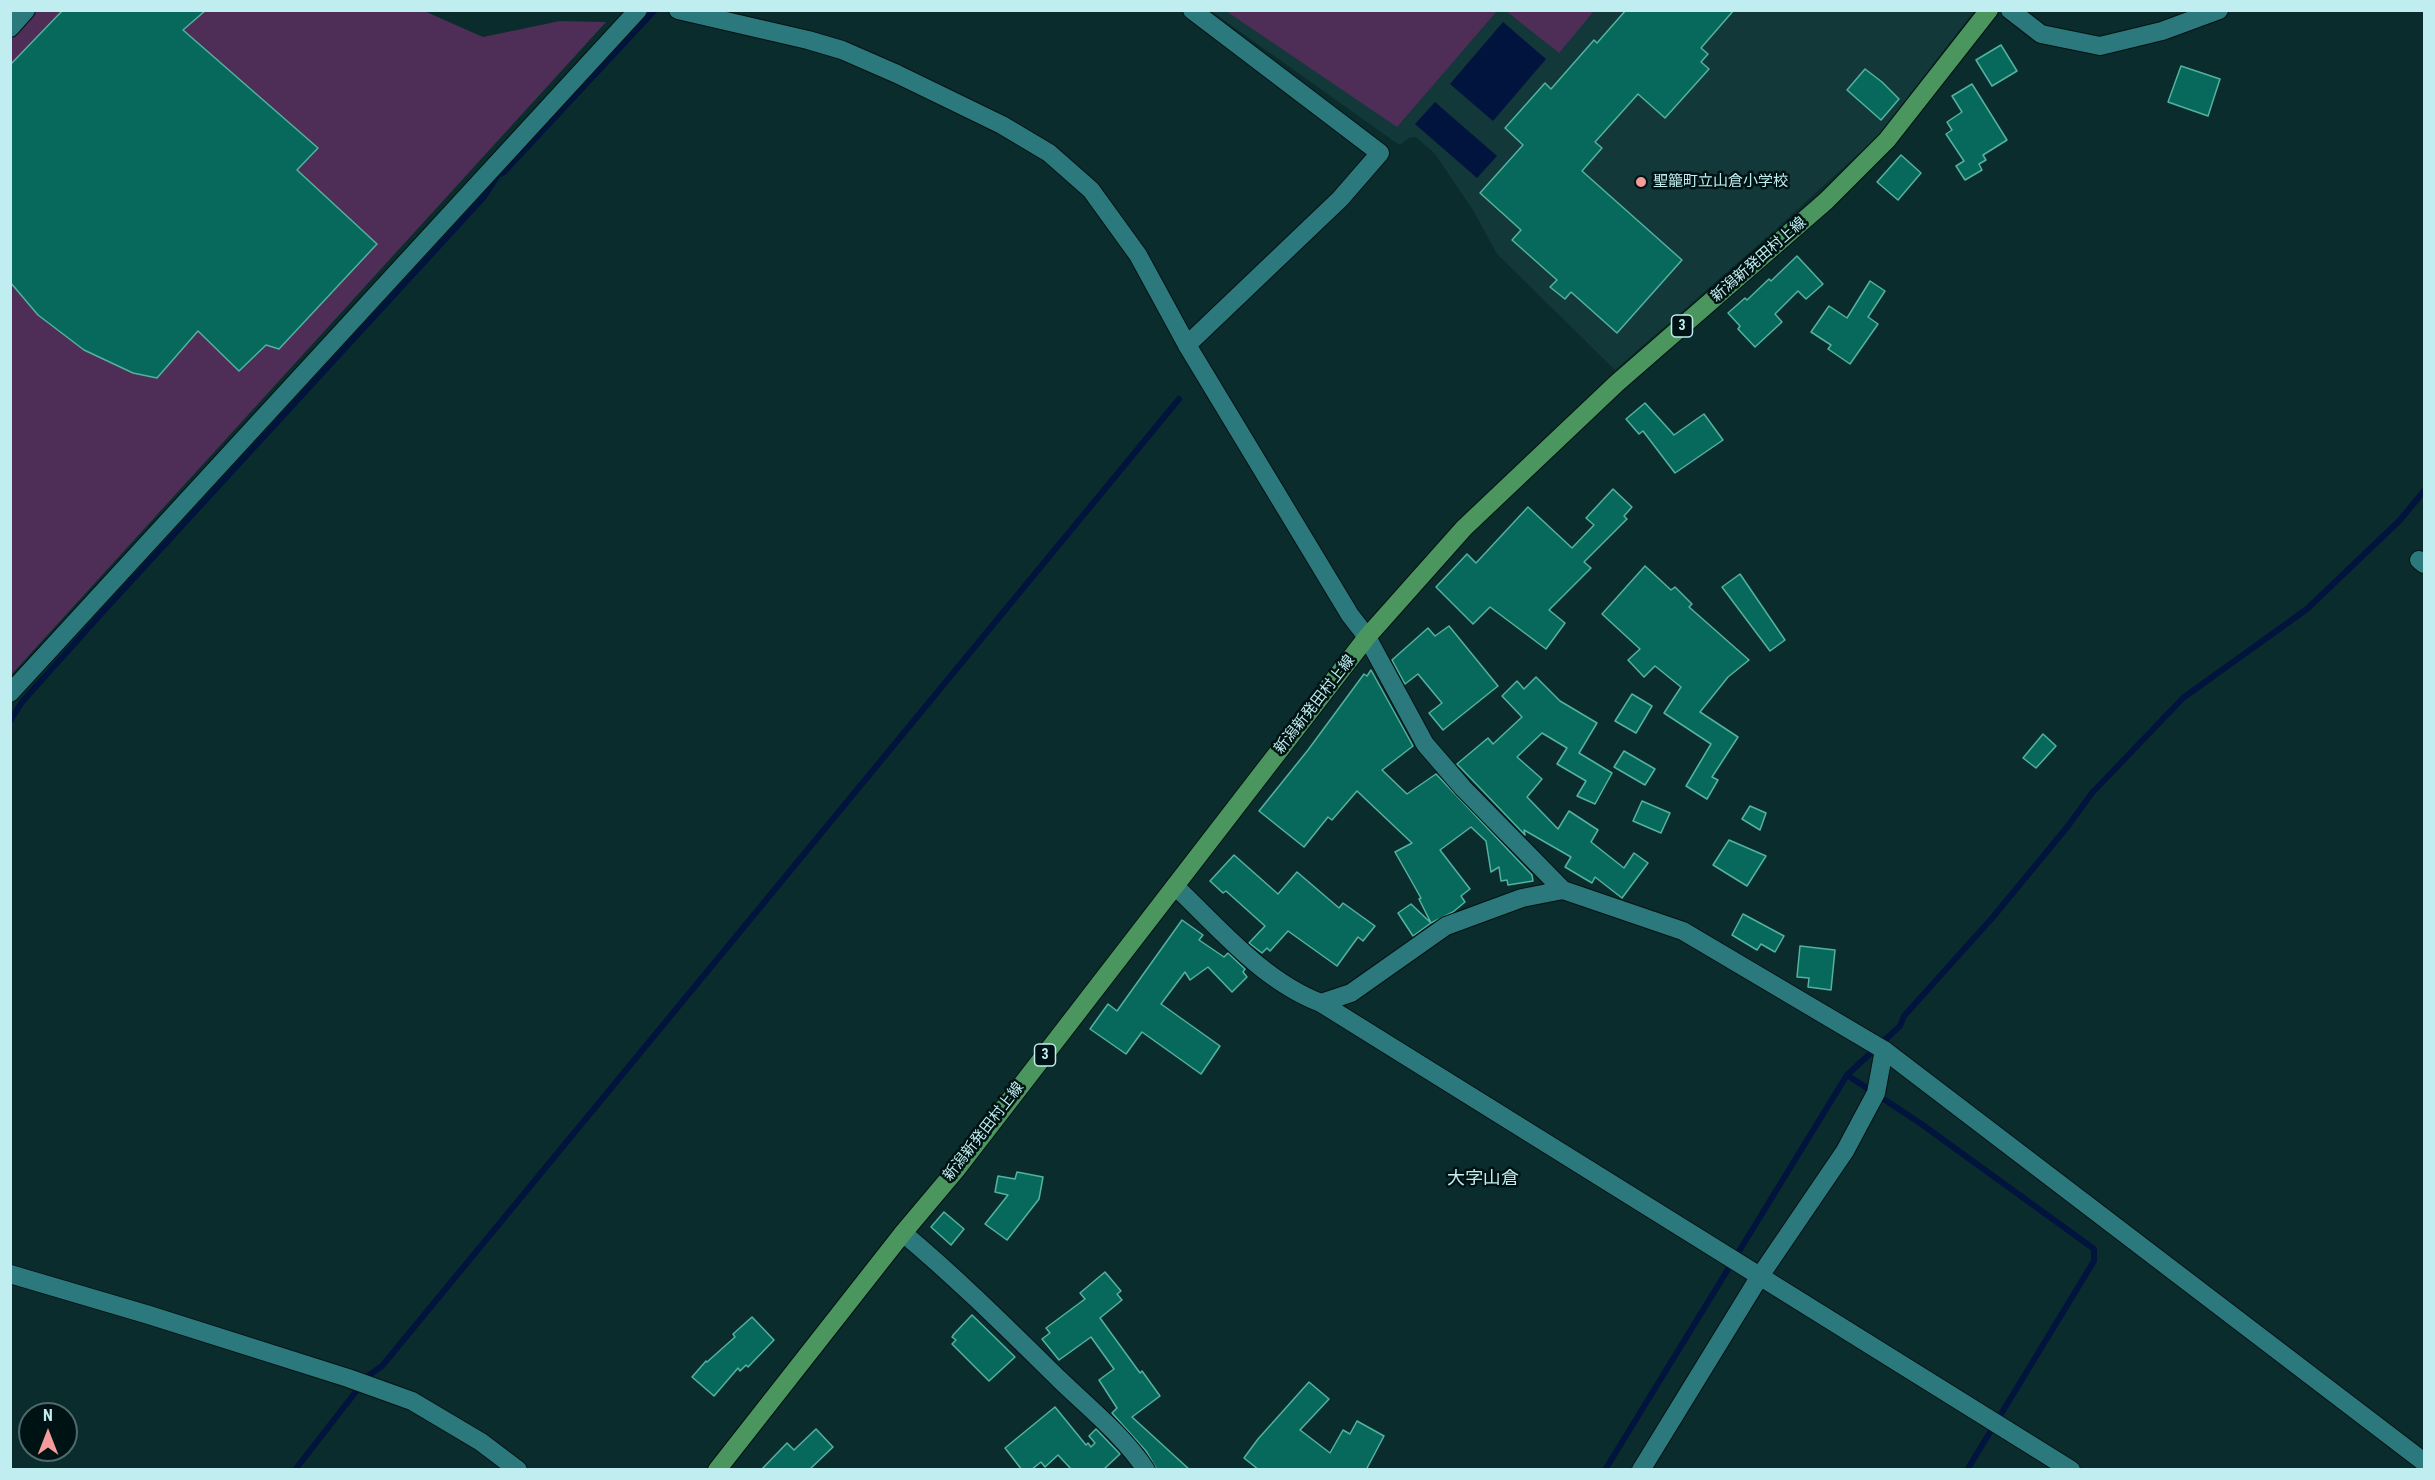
<!DOCTYPE html>
<html>
<head>
<meta charset="utf-8">
<style>
	body { margin:0 }
	#map { position:relative; width:2435px; height:1480px; overflow:hidden; background:#0b2c2d; font-family:"Roboto Condensed",sans-serif }
	canvas { display:block }
	.frame { position:absolute; inset:0; border:12px solid #c0eef0; pointer-events:none }
	.north { position:absolute; left:18px; top:1402px; width:60px; height:60px; box-sizing:border-box; background:#001314; border:2px solid #4d6b6c; border-radius:50%; rotate:0deg; font-size:16px; font-weight:700; line-height:24px; text-align:center; color:#c0eef0 }
	.north::after { content:''; display:block; margin:auto; width:21px; height:27px; background:#f59b9c; clip-path:polygon(50% 0,100% 100%,50% 72%,0 100%) }
</style>
</head>
<body>
<div id="map">
<canvas width="2435" height="1480"></canvas>
<div class="frame"></div>
<div class="north">N</div>
</div>
<script>
const ctx = document.querySelector('canvas').getContext('2d');
ctx.lineJoin = 'round';
function fillPath(path, color) {
  ctx.fillStyle = color;
  ctx.fill(path, 'evenodd');
}
function trace(path, color, width, dash) {
  ctx.strokeStyle = color;
  ctx.lineWidth = width;
  ctx.lineCap = dash ? 'butt' : 'round';
  ctx.setLineDash(dash || []);
  ctx.stroke(path);
}
function write(font, color, halo, rows, align = 'center') {
  ctx.font = font + ' "Roboto Condensed","Noto Sans JP",sans-serif';
  ctx.lineWidth = 5;
  ctx.setLineDash([]);
  ctx.textBaseline = 'middle';
  ctx.strokeStyle = halo;
  ctx.fillStyle = color;
  for (const [text, x, y, turn = 0] of rows) {
    ctx.save();
    ctx.translate(x, y);
    ctx.rotate((+turn || 0) * Math.PI / 180);
    ctx.textAlign = isNaN(turn) ? turn : align;
    if (halo) ctx.strokeText(text, 0, 0);
    ctx.fillText(text, 0, 0);
    ctx.restore();
  }
}
fillPath(new Path2D(`
	M1211 11H1974L1877 137 1776 229 1615 370 1497 254 1473 210 1435 154 1416 137 1409 138 1400 145 1395 142Z`), '#123839');
fillPath(new Path2D(`
	M11 11H424L483 37 560 21 606 22 11 675Z
	M1226 11 1497 10V11L1397 127Z
	M1506 11H1594L1559 53Z`), '#4e2d57');
fillPath(new Path2D(`
	M1503 22 1546 59 1493 121 1450 84Z
	M1435 102 1497 156 1477 178 1415 124Z`), '#00143d');
trace(new Path2D(`
	M10 721 22 702 100 615 483 198 498 175 504 172 655 10
	M1847 1075 1920 1123 2094 1249V1261L1967 1470
	M295 1470 368 1376 382 1366 1179 399
	M1605 1470 1847 1075 1900 1026 1904 1016 1993 917 2068 826 2092 793 2183 698 2307 609 2400 520 2424 491`), '#00143d', 6);
const building = new Path2D(`
	M63 10H206L183 30 318 148 297 170 377 244 279 349 266 345 239 371 198 331 157 378 133 373 84 350 38 315 10 282V65Z
	M1626 10H1734L1701 48 1708 54 1701 62 1709 69 1665 118 1638 94 1595 142 1602 148 1582 171 1682 260 1617 333 1571 292 1565 299 1550 287 1557 280 1512 240 1521 230 1480 193 1523 145 1505 128 1545 83 1551 89 1594 40 1597 43Z
	M2001 45 2017 71 1992 86 1976 60Z
	M2181 66 2220 79 2208 116 2168 102Z
	M1865 69 1882 82 1899 99 1881 120 1847 90Z
	M1972 84 2007 140 1983 155 1986 160 1979 164 1982 170 1965 180 1956 166 1964 161 1946 134 1952 130 1947 122 1962 112 1952 96Z
	M1901 155 1921 173 1898 200 1877 182Z
	M1797 256 1823 284 1806 299 1798 291 1775 314 1782 322 1755 347 1738 329 1740 326 1728 313 1745 298 1747 300 1769 279 1771 281Z
	M1870 281 1885 291 1868 317 1878 324 1850 364 1828 349 1831 345 1811 332 1829 306 1847 318Z
	M1645 403 1674 435 1704 414 1723 440 1675 473 1643 431 1639 434 1626 419Z
	M1613 489 1632 507 1624 516 1627 519 1584 562 1591 568 1549 610 1565 623 1546 649 1490 607 1473 624 1436 587 1467 554 1476 563 1528 507 1572 548 1594 525 1586 518Z
	M1645 566 1671 590 1675 587 1692 604 1689 607 1749 660 1728 677 1700 712 1738 737 1712 777 1718 780 1707 799 1686 786 1711 744 1664 713 1681 687 1655 666 1644 677 1628 660 1640 649 1602 614Z
	M1740 574 1785 640 1770 651 1722 587Z
	M1449 626 1498 686 1443 730 1429 713 1442 703 1418 674 1405 684 1392 660 1428 628 1435 636Z
	M1371 670 1413 746 1382 770 1407 794 1436 774 1532 875 1533 881 1508 885 1507 880 1501 881 1499 867 1491 872 1486 841 1471 827 1440 850 1470 889 1461 896 1465 902 1453 912 1431 923 1419 899 1421 898 1395 852 1412 843 1357 791 1332 820 1328 817 1304 847 1259 811 1308 750 1364 674 1367 676Z
	M1536 677 1560 701 1597 723 1579 753 1612 773 1595 804 1577 796 1586 781 1557 764 1567 748 1542 733 1517 757 1542 779 1527 797 1558 829 1569 811 1598 830 1591 842 1624 868 1634 853 1648 863 1622 898 1595 877 1592 883 1565 867 1571 857 1524 830 1525 835 1457 764 1488 738 1493 744 1522 717 1502 696 1517 681 1524 689Z
	M1632 694 1652 706 1636 733 1615 721Z
	M2043 734 2056 746 2036 768 2023 758Z
	M1624 751 1655 769 1645 785 1614 767Z
	M1642 801 1670 813 1661 833 1633 821Z
	M1750 806 1766 813 1760 830 1742 819Z
	M1729 840 1766 856 1747 886 1713 865Z
	M1234 855 1278 894 1297 872 1339 908 1343 903 1375 926 1363 941 1358 937 1337 966 1288 931 1270 951 1267 948 1262 953 1249 943 1265 926 1226 891 1223 893 1210 881Z
	M1411 904 1431 923 1413 936 1398 913Z
	M1743 914 1784 936 1775 952 1761 944 1757 950 1732 935Z
	M1182 920 1203 935 1199 940 1224 957 1228 953 1245 969 1243 972 1247 977 1232 992 1208 967 1190 980 1185 972 1161 1004 1220 1046 1201 1074 1142 1032 1126 1054 1090 1029 1108 1004 1117 1011Z
	M1800 946 1835 950 1831 990 1808 987 1809 978 1797 977Z
	M1017 1172 1043 1177 1039 1199 1007 1240 985 1224 1008 1195 995 1192 998 1176 1015 1179Z
	M944 1212 964 1229 951 1245 931 1227Z
	M1105 1272 1121 1291 1117 1294 1122 1300 1100 1318 1140 1373 1142 1371 1160 1396 1132 1417 1190 1470H1157L1146 1451 1112 1413 1117 1408 1099 1380 1114 1369 1091 1337 1059 1360 1042 1339 1050 1333 1046 1328 1085 1299 1080 1293Z
	M972 1315 1015 1357 989 1381 952 1344 956 1340 952 1337 954 1334Z
	M752 1317 774 1340 748 1367 746 1365 740 1371 738 1368 714 1396 692 1377 706 1361 707 1362 735 1337 733 1334Z
	M1309 1382 1329 1399 1300 1430 1330 1453 1343 1430 1350 1434 1357 1421 1384 1436 1366 1470H1259L1244 1458 1258 1439Z
	M1055 1407 1086 1445 1088 1443 1091 1447 1095 1443 1089 1436 1096 1429 1120 1454 1103 1470H1072L1058 1455 1045 1467 1041 1462 1031 1470H1022L1005 1448Z
	M816 1429 833 1447 809 1470H761L787 1443 794 1450Z`);
fillPath(building, '#07695b');
trace(building, '#54b2a0', 1.5);
const minor = new Path2D(`
	M1187 345 1340 199 1380 153 1192 10
	M2419 560 2424 564
	M1367 637 1425 744 1463 788 1563 890
	M10 693 638 10
	M1175 886C1219 928 1263 981 1321 1003L2071 1470
	M1321 1003 1351 993 1446 926 1522 898 1563 890
	M903 1233C958 1279 1009 1330 1060 1380 1088 1407 1125 1437 1146 1470
	M1641 1470 1760 1276 1845 1151 1876 1093 1884 1050`);
const tertiary = new Path2D(`
	M678 10 808 40 842 50 897 74 1002 125 1049 153 1091 190 1138 255 1187 345 1350 615 1367 637
	M2010 10 2041 34 2100 46 2162 31 2219 10
	M10 28 26 10
	M1563 890 1683 931 1884 1050 2424 1462
	M10 1274 149 1315 348 1378 412 1401 481 1442 518 1470`);
const primary = new Path2D(`
	M717 1470 903 1233 956 1170 1367 637 1464 528 1617 383 1826 201 1887 140 1989 10`);
trace(minor, '#051212', 20);
trace(tertiary, '#051212', 20);
trace(primary, '#051212', 20);
trace(minor, '#2b797d', 18);
trace(tertiary, '#2b797d', 18);
trace(primary, '#4b965f', 18);
for (const [x, y, r, color] of [
	[1641,182,6,"#f59b9c"]
]) {
  const dot = new Path2D();
  dot.arc(x, y, r, 0, 2 * Math.PI);
  ctx.fillStyle = color;
  ctx.fill(dot);
  trace(dot, '#001314', 2);
}
for (const [x, y, w] of [
	[1682,326,21],
	[1045,1055,21]
]) {
  const box = new Path2D();
  box.roundRect(x - w / 2, y - 11, w, 22, 4.5);
  ctx.fillStyle = '#001314';
  ctx.fill(box);
  trace(box, '#c0eef0', 1.5);
}
write('bold 14px', '#c0eef0', null, [
	["3",1682,326],
	["3",1045,1055]
]);
write('15px', '#c0eef0', '#001314', [
	["聖籠町立山倉小学校",1653,182]
], 'left');
write('15px', '#c0eef0', '#001314', [
	["新潟新発田村上線",1759,260,-41],
	["新潟新発田村上線",1315,705,-52],
	["新潟新発田村上線",984,1132,-52]
]);
write('18px', '#c0eef0', '#001314', [
	["大字山倉",1483,1179]
]);
</script>
</body>
</html>
